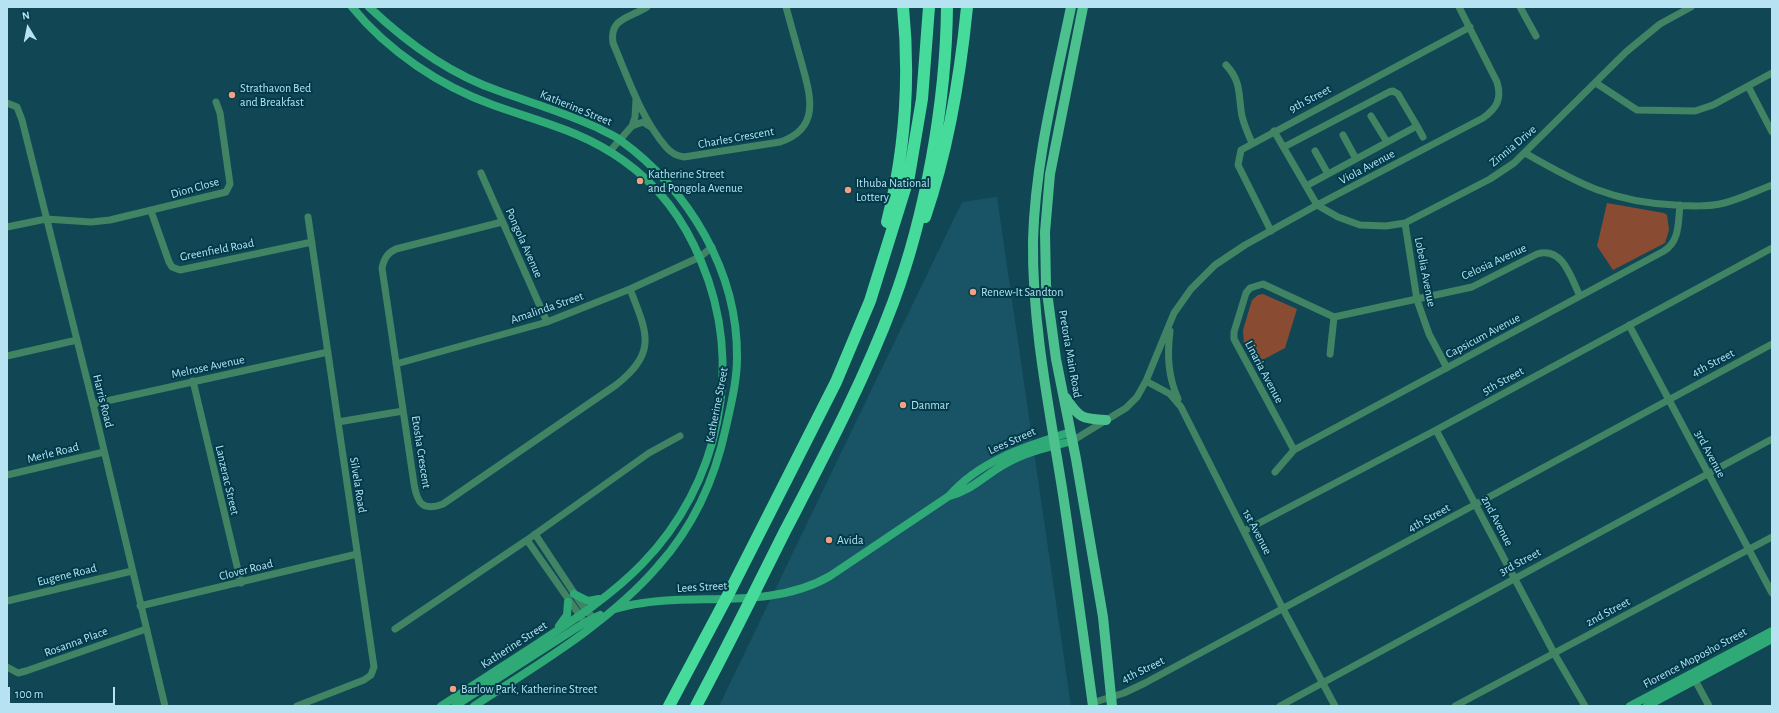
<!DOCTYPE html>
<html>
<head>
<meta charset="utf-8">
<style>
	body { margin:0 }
	#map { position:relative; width:1779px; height:713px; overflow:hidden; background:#114655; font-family:"Alegreya Sans",sans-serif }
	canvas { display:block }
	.frame { position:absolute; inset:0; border:8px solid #b7e2f1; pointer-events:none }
	.north { position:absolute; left:8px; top:8px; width:40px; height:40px; -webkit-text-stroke:3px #013b4a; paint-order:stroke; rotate:350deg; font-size:11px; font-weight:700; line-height:16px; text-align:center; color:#b7e2f1 }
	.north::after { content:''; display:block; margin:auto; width:14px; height:18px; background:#b7e2f1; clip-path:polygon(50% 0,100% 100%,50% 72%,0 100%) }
	.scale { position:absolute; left:8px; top:687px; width:107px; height:18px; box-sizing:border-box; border:2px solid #b7e2f1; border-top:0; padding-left:5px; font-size:12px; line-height:14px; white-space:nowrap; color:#b7e2f1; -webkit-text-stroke:3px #013b4a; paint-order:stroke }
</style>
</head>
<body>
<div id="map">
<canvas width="1779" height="713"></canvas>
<div class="frame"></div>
<div class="north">N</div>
<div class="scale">100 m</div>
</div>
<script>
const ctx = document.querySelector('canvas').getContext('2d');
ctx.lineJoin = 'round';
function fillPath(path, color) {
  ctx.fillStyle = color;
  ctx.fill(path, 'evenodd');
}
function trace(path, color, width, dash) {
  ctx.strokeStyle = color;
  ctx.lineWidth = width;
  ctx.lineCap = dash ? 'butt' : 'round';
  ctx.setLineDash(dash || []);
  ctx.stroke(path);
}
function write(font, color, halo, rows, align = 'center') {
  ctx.font = font + ' "Alegreya Sans",sans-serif';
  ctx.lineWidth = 4;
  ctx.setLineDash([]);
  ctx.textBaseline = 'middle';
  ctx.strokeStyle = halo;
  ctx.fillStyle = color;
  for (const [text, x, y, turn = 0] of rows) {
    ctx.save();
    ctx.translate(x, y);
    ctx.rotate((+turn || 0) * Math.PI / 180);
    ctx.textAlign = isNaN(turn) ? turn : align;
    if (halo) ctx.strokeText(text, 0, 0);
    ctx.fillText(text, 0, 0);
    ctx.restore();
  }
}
fillPath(new Path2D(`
	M997 197 1071 706H719L962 202Z`), '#185465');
fillPath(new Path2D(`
	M1607 203 1664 213 1667 215 1669 230 1665 243 1613 270 1597 246Z
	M1263 294 1297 309 1285 348 1255 364 1244 344 1243 330 1252 300 1258 295Z`), '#8a4b33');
trace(new Path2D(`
	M647 7C630 18 609 18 613 43 628 78 641 118 666 147 671 153 677 156 684 157L780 142C822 128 810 94 801 61 796 43 791 25 786 7
	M1520 7 1536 36
	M1226 65C1242 82 1238 95 1242 116 1244 125 1248 134 1252 143
	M1596 83 1637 110 1695 111 1713 105 1772 73
	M1748 86 1772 132
	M7 103 17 107 22 120 93 404 165 706
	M1371 116 1387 142
	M632 126 635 117 636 99
	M1274 131 1317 205 1338 217 1360 225 1386 226 1405 223 1490 179 1514 163 1626 52 1660 24 1691 7
	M1343 135 1356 159
	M1284 147 1389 92 1393 91 1398 94 1417 126
	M610 151 632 126 643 122 651 127
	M1315 151 1328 174
	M1525 153C1579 184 1612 202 1675 205 1691 206 1708 207 1724 203 1740 199 1756 191 1772 185
	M481 173 547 322
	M1306 186 1417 126 1423 137
	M151 211 169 262 172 267 180 270 312 242
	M502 222 396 249C387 253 384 259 382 268L414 484C417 502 422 512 443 504L616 385C658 352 647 333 630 289
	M1405 223 1417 300 1429 334 1447 368
	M7 227 46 219 91 222 110 220 226 192 230 184 220 113 216 102
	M1271 231 1238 165 1241 150 1470 27
	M1629 325 1772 593
	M1170 331C1167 356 1168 376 1178 399
	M1330 354 1334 317
	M7 356 77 340
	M396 364 547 322 630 289 700 257 712 247
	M193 381 241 583
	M1146 381 1170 394 1181 407 1283 609 1335 706
	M93 404 328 352
	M338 422 403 411
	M1436 430 1554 653 1585 706
	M1072 441 1126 408 1137 397 1146 381 1174 313 1191 289 1215 265 1245 245 1317 205 1483 118C1497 108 1502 99 1497 82L1459 7
	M1294 450 1234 339V332L1246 293 1250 288 1263 284 1334 317 1472 287 1537 254C1563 246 1571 278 1580 296
	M1275 472 1294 450 1664 251C1680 241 1678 222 1680 205
	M7 475 104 452
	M1244 531 1436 430 1772 248
	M535 534 586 611 598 621
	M527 540 583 620
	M7 601 132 571
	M140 606 357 554
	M395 629 527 540 649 453 680 436
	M7 667 18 673 26 671 146 629
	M1695 680 1709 706
	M1092 703 1124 693 1145 683 1772 344
	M297 706 364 680 371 675 374 667 308 217
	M1280 706 1772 439
	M1455 706 1772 537`), '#408464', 7);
trace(new Path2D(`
	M352 7C388 51 440 86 493 105 540 122 583 131 624 161 659 186 685 222 701 261 745 365 720 484 642 564 612 595 575 619 540 642 507 663 474 685 441 706
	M369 7C407 43 449 74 499 91 532 103 566 113 598 128 605 132 614 135 620 140 689 190 738 271 737 358 737 381 731 404 726 427 715 479 694 526 658 566 609 623 537 665 474 706
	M949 496C971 491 985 475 1005 464 1026 452 1049 447 1072 441
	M574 594 588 601 599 599
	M615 609C634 603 655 601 675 600 727 598 784 603 830 576L949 496C980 460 1027 446 1071 432
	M559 626 567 615 568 602
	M455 706 584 623 600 615
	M1630 706 1772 631
	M1647 706 1772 639`), '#2faa77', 8);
trace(new Path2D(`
	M1071 7C1055 85 1035 162 1033 241 1032 324 1049 407 1062 488 1073 560 1083 633 1093 706
	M1083 7 1050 174 1045 232 1046 285 1056 359 1076 459 1103 617 1112 706
	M1066 398C1079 418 1082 419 1106 420`), '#4cc18d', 10);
trace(new Path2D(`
	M925 217C948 150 960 78 967 7
	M887 222C905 152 910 78 903 7
	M669 706 728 595 836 382 870 301 909 176 922 99 929 7
	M696 706C727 648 756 589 785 531 824 456 864 381 893 303 926 214 946 102 947 7`), '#46da9b', 12);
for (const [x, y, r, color] of [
	[232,95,4,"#f2a081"],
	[640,181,4,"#f2a081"],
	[848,190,4,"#f2a081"],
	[973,292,4,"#f2a081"],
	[903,405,4,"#f2a081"],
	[829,540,4,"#f2a081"],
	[453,689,4,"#f2a081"]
]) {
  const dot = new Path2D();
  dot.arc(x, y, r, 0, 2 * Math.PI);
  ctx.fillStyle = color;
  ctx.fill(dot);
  trace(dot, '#013b4a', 1.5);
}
write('12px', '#b7e2f1', '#013b4a', [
	["Strathavon Bed",240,88],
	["and Breakfast",240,102],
	["Katherine Street",648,174],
	["and Pongola Avenue",648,188],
	["Ithuba National",856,183],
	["Lottery",856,197],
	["Renew-It Sandton",981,292],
	["Danmar",911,405],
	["Avida",837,540],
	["Barlow Park, Katherine Street",461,689]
], 'left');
write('12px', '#b7e2f1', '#013b4a', [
	["9th Street",1310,99,-28],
	["Katherine Street",576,108,22],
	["Charles Crescent",736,138,-10],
	["Zinnia Drive",1513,146,-40],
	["Viola Avenue",1367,167,-28],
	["Dion Close",195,188,-16],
	["Pongola Avenue",524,243,66],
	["Greenfield Road",217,250,-11],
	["Celosia Avenue",1494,262,-25],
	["Lobelia Avenue",1425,272,79],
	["Amalinda Street",547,308,-19],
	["Capsicum Avenue",1483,336,-28],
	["Pretoria Main Road",1070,354,80],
	["4th Street",1713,363,-28],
	["Melrose Avenue",208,367,-12],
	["Linaria Avenue",1264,372,62],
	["5th Street",1503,381,-29],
	["Harris Road",103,401,76],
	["Katherine Street",717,405,-79],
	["Lees Street",1012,441,-24],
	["Etosha Crescent",421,452,81],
	["Merle Road",53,453,-14],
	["3rd Avenue",1710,454,62],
	["Lanzerac Street",227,480,77],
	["Silvela Road",358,485,81],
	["4th Street",1429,518,-29],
	["2nd Avenue",1497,521,62],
	["1st Avenue",1257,532,62],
	["3rd Street",1520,562,-28],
	["Clover Road",246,570,-14],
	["Eugene Road",67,575,-14],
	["Lees Street",702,587,-3],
	["2nd Street",1608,612,-28],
	["Rosanna Place",76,642,-20],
	["Katherine Street",514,645,-33],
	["Florence Moposho Street",1695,658,-28],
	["4th Street",1143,670,-26]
]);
</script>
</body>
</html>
